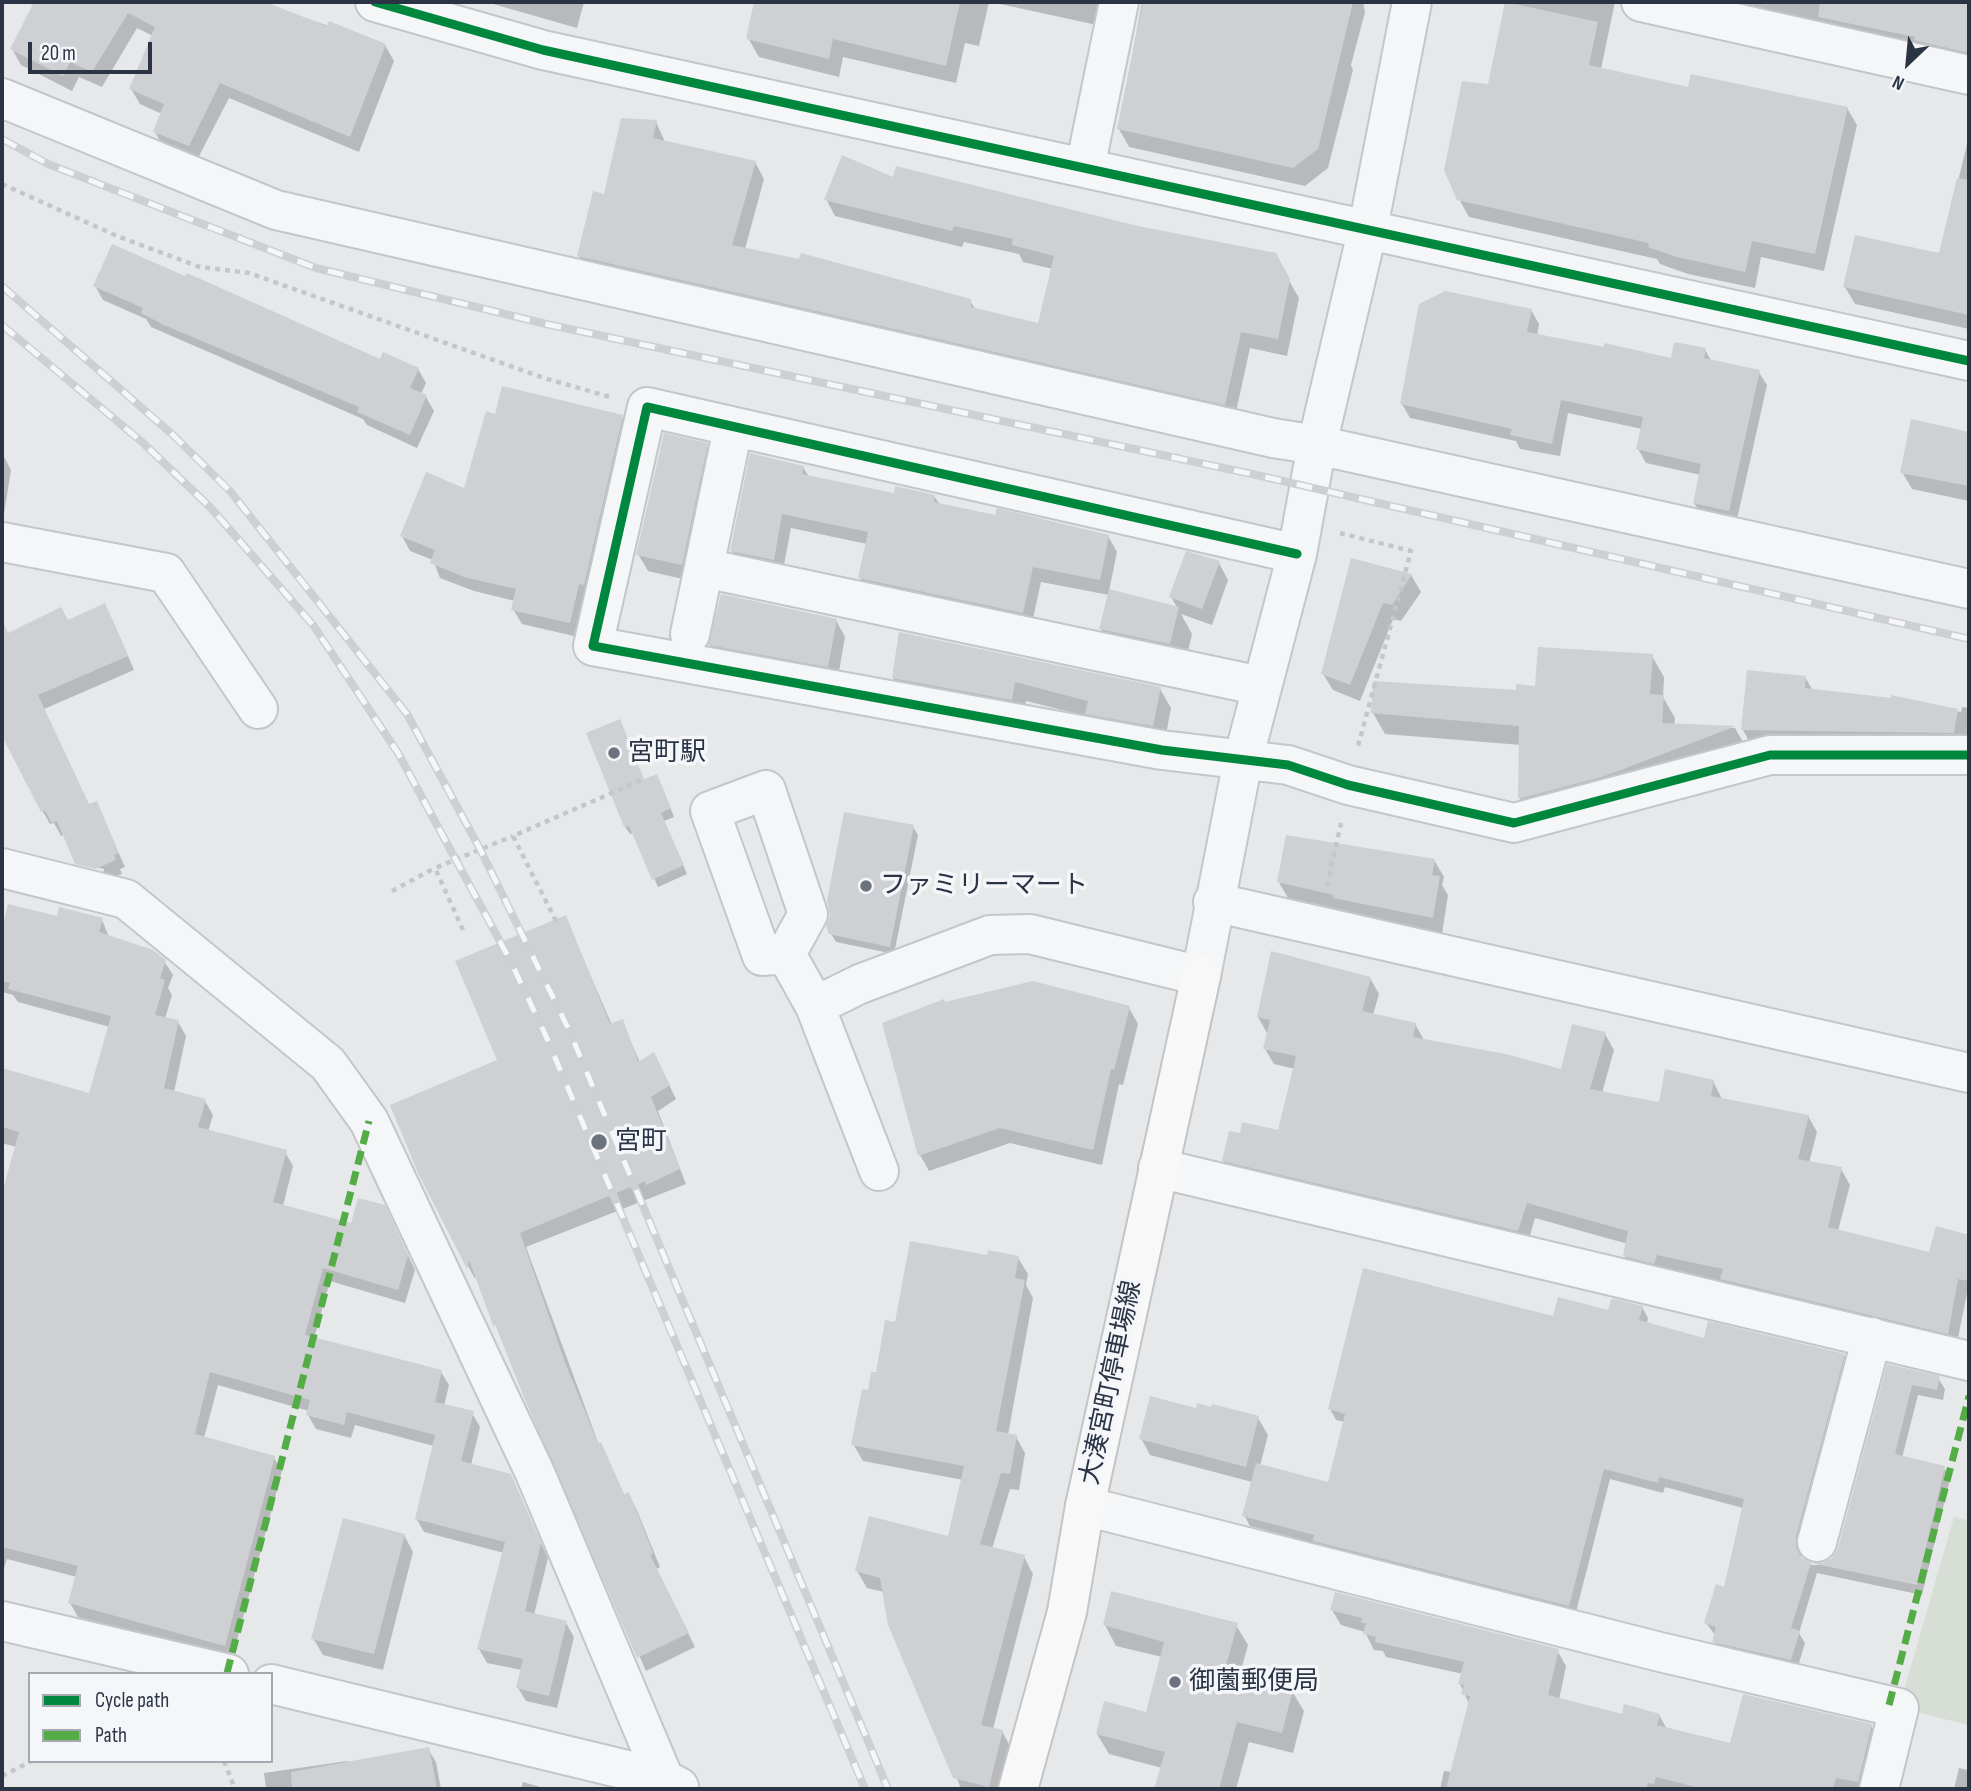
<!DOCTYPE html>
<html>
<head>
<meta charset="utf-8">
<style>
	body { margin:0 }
	#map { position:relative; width:1971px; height:1791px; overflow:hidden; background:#e6e8ea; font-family:"Sofia Sans Condensed",sans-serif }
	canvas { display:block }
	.frame { position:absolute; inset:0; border:4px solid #2b3445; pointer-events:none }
	.legend { position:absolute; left:28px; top:1672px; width:245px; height:91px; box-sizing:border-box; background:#f4f6f9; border:2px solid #a4a8b1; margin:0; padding:9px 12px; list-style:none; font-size:21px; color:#2b3445 }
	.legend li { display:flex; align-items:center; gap:14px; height:35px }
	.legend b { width:35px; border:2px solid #a4a8b1 }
	.north { position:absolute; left:1873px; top:28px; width:70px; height:70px; -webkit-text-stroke:5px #f4f6f9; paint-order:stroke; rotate:206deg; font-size:19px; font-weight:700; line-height:28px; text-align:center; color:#2b3445 }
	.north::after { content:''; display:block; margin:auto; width:24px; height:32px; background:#2b3445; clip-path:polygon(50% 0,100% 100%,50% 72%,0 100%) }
	.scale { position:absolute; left:28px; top:42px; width:124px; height:32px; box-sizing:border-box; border:4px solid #2b3445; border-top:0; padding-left:9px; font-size:21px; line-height:24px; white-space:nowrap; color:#2b3445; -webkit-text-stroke:5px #f4f6f9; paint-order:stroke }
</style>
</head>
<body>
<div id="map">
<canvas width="1971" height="1791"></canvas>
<div class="frame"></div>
<ul class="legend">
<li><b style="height:9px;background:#00873e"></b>Cycle path</li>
<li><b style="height:9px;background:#54ac47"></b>Path</li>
</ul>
<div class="north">N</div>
<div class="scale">20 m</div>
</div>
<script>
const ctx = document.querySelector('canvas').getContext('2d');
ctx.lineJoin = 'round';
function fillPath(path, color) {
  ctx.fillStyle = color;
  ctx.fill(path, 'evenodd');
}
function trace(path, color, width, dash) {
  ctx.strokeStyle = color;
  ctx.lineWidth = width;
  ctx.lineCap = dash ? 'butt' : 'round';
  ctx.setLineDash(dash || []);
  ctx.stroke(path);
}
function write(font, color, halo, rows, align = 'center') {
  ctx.font = font + ' "Sofia Sans Condensed","Noto Sans JP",sans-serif';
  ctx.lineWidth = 7;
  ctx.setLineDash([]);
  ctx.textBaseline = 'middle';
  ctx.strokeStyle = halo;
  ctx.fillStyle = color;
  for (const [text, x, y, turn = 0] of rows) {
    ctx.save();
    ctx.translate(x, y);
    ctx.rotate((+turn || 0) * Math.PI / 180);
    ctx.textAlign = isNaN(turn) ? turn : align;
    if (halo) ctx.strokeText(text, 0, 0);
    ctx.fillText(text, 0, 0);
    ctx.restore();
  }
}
fillPath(new Path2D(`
	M1954 1517 1969 1521V1725L1899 1708Z`), '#d6ded6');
fillPath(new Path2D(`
	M36 2H258L385 45 394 61 359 152 229 98 197 160 164 148 155 132 162 114 140 104 131 89 153 36 137 28 102 87 79 77 72 91 21 65 12 49Z
	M486 2H584L577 28Z
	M755 2H989L979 46 965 43 956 83 843 57 839 77 759 57 748 38Z
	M991 2H1120L1106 27Z
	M1142 2H1363L1365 12 1351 65 1353 70 1328 168 1305 186 1129 147 1119 129Z
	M1506 2H1615L1601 69 1690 90 1847 108 1857 125 1824 271 1761 257 1755 288 1688 274 1660 264 1657 259 1469 217 1459 199 1489 86Z
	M1724 2H1969V68L1773 20 1768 10Z
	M656 122 665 142 755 162 764 179 745 249 970 301 976 310 1040 325 1053 269 1023 262 1019 254 964 242 962 247 835 216 826 199 894 179 1274 255 1299 298 1287 356 1250 348 1234 421 589 273 579 256 605 196Z
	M1969 136V329L1855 304 1845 287 1940 255Z
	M95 286 418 369 426 383 421 394 426 397 434 411 417 448 367 425 363 419 151 327 146 319 103 300Z
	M1531 310 1539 324 1537 336 1672 360 1705 350 1712 362 1758 371 1767 385 1736 524 1703 517 1694 503 1701 475 1646 463 1638 449 1642 429 1568 413 1560 456 1520 449 1516 441 1410 418 1402 404Z
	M496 416 622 417 630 432 578 637 522 624 513 609 515 601 474 591 440 578 433 560 410 551 402 536 465 491Z
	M1913 421 1969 433V501L1912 489 1902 472Z
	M706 445 716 462 691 581 648 571 638 554Z
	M2 453 11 470 4 514 2 513Z
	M803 467 809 477 895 495 934 496 940 505 1108 536 1117 552 1109 591 1178 609 1171 597 1219 563 1228 580 1212 625 1181 614 1192 634 1184 669 1115 654 1101 629 1109 595 1041 582 1031 628 869 593 860 578 867 544 791 528 782 575 740 566 732 551Z
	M1352 560 1411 575 1421 592 1401 621 1393 619 1360 701 1333 690 1323 674Z
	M60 609 67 622 112 619 134 670 44 709 89 806 96 803 125 867 120 869 122 874 104 881 84 877 79 866 103 873 104 869 76 862 64 834 61 836 54 823 50 824 23 777 32 772 31 769 21 773 2 732V638Z
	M836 620 845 637 837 683 720 661 710 645Z
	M901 634 1160 689 1171 708 1164 745 1090 717 1026 701 1023 719 905 697 893 678Z
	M1652 656 1664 677 1663 697 1675 718 1674 726 1735 728 1746 747 1532 819 1520 799 1521 745 1385 734 1373 713 1537 688Z
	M1748 672 1805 677 1813 691 1892 700 1893 697 1961 712 1962 707 1969 708V745L1750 743 1743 730Z
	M588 734 645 781 661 784 674 817 664 821 687 874 658 887 634 833 630 834 625 827Z
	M913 827 918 835 894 954 836 942 831 934Z
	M1434 860 1444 877 1442 885 1448 895 1442 934 1345 915 1342 910 1288 898 1278 881Z
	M10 906 58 918 102 920 109 937 164 961 173 975 168 988 172 995 165 1019 178 1022 186 1036 174 1092 205 1101 213 1115 208 1132 285 1152 293 1166 283 1206 352 1225 392 1221 415 1270 405 1303 330 1281 314 1339 441 1372 449 1385 444 1406 472 1413 480 1427 471 1465 510 1475 548 1558 534 1615 566 1623 574 1637 557 1708 526 1701 518 1688 522 1670 487 1663 479 1649 504 1553 424 1532 416 1518 434 1446 355 1425 351 1438 316 1429 308 1415 309 1411 218 1385 204 1438 274 1458 282 1471 232 1659 78 1617 70 1603 77 1577 7 1559 2 1574V1200L16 1147 2 1143V1070L90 1095 110 1027 18 1002 13 995 2 992V936Z
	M565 917 612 1025 622 1021 640 1063 661 1068 676 1099 658 1111 686 1184 526 1247 599 1445 625 1496 628 1494 636 1508 660 1567 656 1569 695 1647 646 1671 526 1399 476 1274 475 1279 419 1173 499 1061Z
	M1370 978 1379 994 1373 1015 1415 1024 1424 1040 1562 1071 1605 1034 1614 1050 1602 1093 1660 1104 1713 1081 1722 1099 1808 1116 1817 1132 1809 1163 1841 1169 1850 1185 1838 1231 1930 1254 1937 1228 1969 1236V1294L1967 1293 1956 1348 1731 1295 1724 1282 1665 1270 1634 1272 1625 1256 1628 1244 1535 1218 1527 1246 1232 1176 1223 1160 1241 1135 1279 1132 1295 1069 1274 1064 1265 1049 1267 1033 1258 1017Z
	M945 1004 1129 1008 1138 1024 1123 1085 1119 1084 1102 1165 1010 1143 929 1171 920 1155Z
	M989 1257 1018 1258 1028 1274 1026 1285 1033 1298 1008 1435 1016 1437 1025 1453 1019 1490 1010 1489 992 1549 1024 1557 1033 1574 993 1729 1002 1731 1011 1748 1002 1789H961L884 1592 867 1588 857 1571 949 1538 963 1480 863 1461 853 1444 896 1324Z
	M1642 1307 1648 1318 1647 1323 1705 1340 1844 1355 1850 1366 1801 1548V1559L1812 1565H1824L1833 1559 1840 1548 1889 1366 1938 1378 1945 1389 1943 1400 1918 1395 1902 1458 1944 1468 1950 1479 1922 1595 1817 1573 1799 1633 1805 1643 1797 1670 1720 1652 1714 1641 1715 1635 1706 1623 1725 1589 1743 1508 1665 1487 1663 1493 1610 1479 1575 1616 1321 1552 1317 1544 1250 1526 1244 1515 1252 1482 1150 1455 1141 1438 1197 1411 1258 1418 1268 1435 1260 1466 1329 1485 1345 1422 1336 1420 1330 1409 1554 1318Z
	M404 1535 413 1552 383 1670 323 1655 313 1638Z
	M1332 1610 1557 1650 1566 1666 1559 1700 1623 1716 1659 1715 1667 1729 1731 1745 1871 1726 1880 1741 1868 1789H1440L1444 1771 1452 1772 1469 1704 1460 1684 1463 1674 1386 1657 1383 1651 1374 1650 1365 1632 1341 1625Z
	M1105 1625H1236L1248 1645 1239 1677 1292 1691 1304 1711 1293 1753 1249 1742 1236 1789H1156L1162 1768 1109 1754 1097 1734 1147 1714 1162 1657 1116 1646Z
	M428 1749 436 1762 441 1789H266L264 1773 347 1761 349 1763Z
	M1969 1762V1789H1954L1959 1768 1967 1770Z
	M523 1782 547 1789H521Z`), '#0003');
fillPath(new Path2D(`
	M34 2H265L327 26 329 21 386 44 350 137 220 83 189 146 153 132 164 104 129 89 155 27 128 13 92 72 70 62 63 76 10 49Z
	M754 2H960L946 66 833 39 829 59 746 39Z
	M1143 2H1353L1318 149 1293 168 1117 129Z
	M1505 2 1598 22 1589 65 1688 87 1691 74 1848 107 1815 254 1752 241 1745 272 1677 257 1648 247 1649 243 1457 200 1444 170 1462 81 1488 84Z
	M1820 2H1969V53L1914 40 1915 37 1818 17Z
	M621 118 657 120 653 138 756 161 732 245 799 259 801 253 971 299V307L1038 323 1054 256 1012 245 1013 239 954 226 952 231 824 200 842 155 893 177 896 166 1138 226 1276 253 1290 279 1278 339 1241 332 1225 405 577 256 593 191 604 194Z
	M1957 178 1969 180V315L1843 287 1855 235 1939 253Z
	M112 244 185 276 187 273 380 359 383 352 419 368 410 388 427 395 410 435 357 412 359 407 164 325 141 313 143 308 93 286Z
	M1445 291 1532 309 1527 332 1604 347V343L1671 358 1674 342 1706 348 1704 358 1760 370 1729 511 1693 503 1701 464 1636 449 1643 417 1561 400 1552 444 1510 435 1512 429 1400 404 1419 304Z
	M502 386 623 415 584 585 579 584 570 623 511 610 516 589 464 577 430 563 435 550 400 536 426 472 464 488 486 411 495 414Z
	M1911 419 1969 432V486L1900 473Z
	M664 433 708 443 682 565 636 555Z
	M750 453 804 466 802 474 894 493 895 486 935 495 934 502 995 515 997 508 1109 535 1100 580 1033 567 1023 613 858 578 868 532 782 514 774 560 730 551Z
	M1186 551 1220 561 1202 609 1169 597Z
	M1351 558 1412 574 1392 605 1383 603 1350 685 1321 674Z
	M1109 589 1179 607 1170 644 1099 629Z
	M721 594 837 619 828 667 708 645Z
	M105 603 128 656 38 695 89 804 97 801 119 853 114 855 116 860 95 869 75 864 57 821 52 823 45 811 41 812 2 736V619L8 633 61 607 68 620Z
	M899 632 1161 687 1153 726 1085 714 1088 701 1015 682 1012 700 892 678Z
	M1538 647 1653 654 1650 694 1664 695 1662 723 1736 726 1605 776 1518 799 1519 726 1371 713 1373 681 1516 690V684L1535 686Z
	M1747 670 1806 676 1805 688 1891 698V695L1958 709 1954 733 1741 730Z
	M620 719 644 779 657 774 671 808 661 813 684 865 652 880 629 826 624 827 586 733Z
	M844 812 914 825 890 947 829 934 826 926 830 915 827 901Z
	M1286 835 1435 859 1432 875 1440 876 1433 918 1333 898 1334 895 1277 882Z
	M8 904 57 916 59 907 103 918 99 932 153 950 166 960 160 978 165 980 155 1015 179 1020 164 1088 206 1099 198 1127 287 1150 273 1202 351 1223 358 1198 385 1205 408 1255 398 1290 323 1268 305 1335 442 1370 435 1402 474 1411 461 1461 511 1474 541 1543 525 1611 567 1621 549 1696 516 1688 523 1659 477 1649 505 1542 415 1519 435 1435 347 1412 344 1425 306 1415 310 1400 210 1372 195 1434 275 1456 225 1646 68 1603 78 1566 2 1547V1193L19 1132 2 1127V1068L89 1093 111 1016 8 989 10 983 2 981V929Z
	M566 915 610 1024 623 1019 638 1062 654 1052 670 1085 651 1097 680 1169 646 1185 645 1181 520 1233 566 1365 598 1443 601 1442 624 1494 629 1492 653 1553 650 1555 689 1633 637 1658 525 1400 495 1324 494 1328 469 1260 467 1269 418 1173 390 1105 497 1060 455 961Z
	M1271 951 1371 977 1362 1011 1416 1023 1413 1037 1506 1054 1561 1069 1572 1024 1606 1032 1590 1089 1659 1102 1665 1069 1714 1080 1711 1096 1809 1115 1798 1159 1842 1167 1828 1227 1929 1252 1936 1226 1969 1235V1281L1958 1279 1948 1334 1720 1279 1723 1269 1657 1255 1654 1264 1623 1256 1628 1231 1527 1203 1518 1231 1222 1161 1229 1131 1240 1133 1242 1122 1278 1130 1296 1056 1263 1049 1270 1020 1257 1017Z
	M1033 981 1130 1006 1114 1070 1111 1069 1093 1150 1000 1128 918 1156 882 1023 944 999 945 1002Z
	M910 1241 987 1255 988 1250 1019 1256 1015 1278 1025 1280 996 1431 1017 1435 1010 1474 1001 1473 980 1544 1025 1555 981 1725 1003 1730 989 1787 953 1778 888 1625 880 1578 855 1571 869 1516 948 1536 964 1466 851 1445 862 1389 868 1390 871 1372H876L885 1320 895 1322Z
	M1363 1268 1553 1316 1558 1297 1608 1310 1611 1299H1615L1643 1306 1639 1320 1704 1338 1708 1321 1845 1354 1796 1536V1547L1801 1557 1812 1563H1823L1832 1558 1838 1548 1887 1364 1940 1376 1937 1390 1912 1385 1895 1454 1945 1466 1917 1585 1811 1563 1791 1628 1800 1631 1791 1660 1712 1642 1716 1627 1704 1623 1716 1584 1724 1587 1744 1499 1659 1477 1658 1483 1604 1469 1569 1606 1313 1541 1314 1535 1242 1516 1256 1463 1328 1482 1345 1414 1328 1409Z
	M1150 1396 1196 1408 1197 1403 1211 1407 1212 1404 1259 1416 1246 1467 1139 1439Z
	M343 1518 405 1534 374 1654 311 1639Z
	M1111 1591 1238 1623 1224 1672 1293 1689 1282 1733 1237 1722 1219 1789H1154L1165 1752 1096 1734 1104 1701 1146 1712 1164 1642 1103 1625Z
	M1335 1592 1559 1649 1548 1695 1622 1714 1624 1704 1660 1714 1657 1725 1730 1743 1743 1694 1872 1724 1858 1782 1836 1778 1833 1789H1704L1656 1777 1654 1784 1648 1783 1646 1789H1446L1470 1696 1461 1694 1464 1685 1458 1684 1464 1662 1375 1642 1376 1637 1363 1634 1366 1623H1361L1362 1618 1330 1610Z
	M429 1747 437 1789H292L291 1772Z`), '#ced0d3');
const minor = new Path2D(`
	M375 2 543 50 1969 361
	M1641 2 1969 75
	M2 98 276 210 1273 438 1317 445 1969 589
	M1085 168 1119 2
	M2 542 166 573 258 709
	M1297 554 647 407 593 646 1162 750 1288 765 1348 785 1514 823 1770 755H1969
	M704 568 1261 686
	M690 634 733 428
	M2 868 126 899 328 1064 369 1121 535 1473 664 1779
	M1213 902 1969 1073
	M786 954 808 914 766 790 710 811 762 956 786 954 815 1006 860 984 990 935 1030 934 1201 976 1243 760 1297 554 1317 445 1368 228 1412 2
	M815 1006 879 1171
	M1158 1168 1969 1361
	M1085 1506 1660 1652 1899 1708 1879 1789
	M1817 1542 1872 1337
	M2 1621 229 1674
	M271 1684 664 1779 679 1787`);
const major = new Path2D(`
	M1018 1789 1067 1612 1085 1506 1201 976`);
trace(minor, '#c4c6c8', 42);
trace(major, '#c2c5c8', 42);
trace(new Path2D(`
	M2 184 117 236 200 267 249 273 544 378 610 397
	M1340 533 1411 551 1358 746
	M1327 886 1341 823
	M392 891 435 868
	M556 921 513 836 644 779
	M463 930 435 868 513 836
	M224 1761 235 1789
	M2 1776 32 1761`), '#c5c6ca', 4.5, [5, 5]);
trace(minor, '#f5f6f7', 38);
trace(major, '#f8f8f8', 38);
const rail = new Path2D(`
	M2 139 48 164 316 268 546 324 1261 476 1969 639
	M2 286 173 435 230 491 407 714 480 849 569 1030 888 1789
	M2 325 142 442 210 507 313 625 398 753 510 960 545 1034 865 1789`);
trace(rail, '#cecfd2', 8);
trace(rail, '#f4f6f9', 5, [16]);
trace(new Path2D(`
	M227 1673 369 1121
	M1889 1705 1969 1396`), '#54ac47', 7, [14, 7]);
trace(new Path2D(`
	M375 2 543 50 1969 361
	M1297 554 647 407 593 646 1162 750 1288 765 1348 785 1514 823 1770 755H1969`), '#00873e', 9);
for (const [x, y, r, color] of [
	[614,753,7,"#6c737f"],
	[866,886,7,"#6c737f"],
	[599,1142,9,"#6c737f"],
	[1175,1682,7,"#6c737f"]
]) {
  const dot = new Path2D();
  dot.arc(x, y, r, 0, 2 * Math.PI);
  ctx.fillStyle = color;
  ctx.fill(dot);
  trace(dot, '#f4f6f9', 2.5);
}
write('26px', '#2b3445', '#f4f6f9', [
	["宮町駅",628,753],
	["ファミリーマート",880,886],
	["宮町",615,1142],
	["御薗郵便局",1189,1682]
], 'left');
write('26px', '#2b3445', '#f4f6f9', [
	["大湊宮町停車場線",1112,1383,-78]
]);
</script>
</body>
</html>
